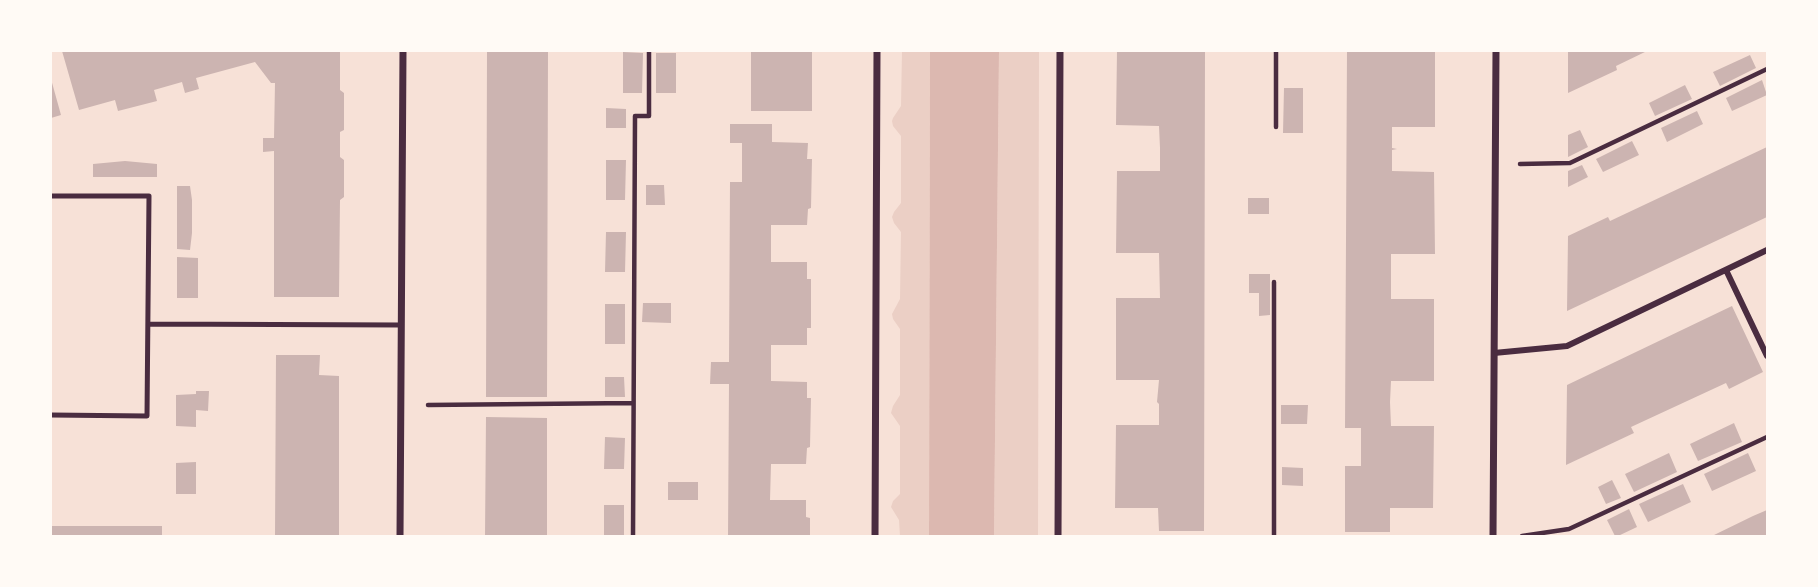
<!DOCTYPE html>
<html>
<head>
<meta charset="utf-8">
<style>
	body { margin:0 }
	#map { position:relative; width:1818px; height:587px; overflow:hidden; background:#f7e1d7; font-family:Mulish,sans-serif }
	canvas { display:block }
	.frame { position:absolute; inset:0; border:52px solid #fffaf5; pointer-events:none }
</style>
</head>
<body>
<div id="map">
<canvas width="1818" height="587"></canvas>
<div class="frame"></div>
</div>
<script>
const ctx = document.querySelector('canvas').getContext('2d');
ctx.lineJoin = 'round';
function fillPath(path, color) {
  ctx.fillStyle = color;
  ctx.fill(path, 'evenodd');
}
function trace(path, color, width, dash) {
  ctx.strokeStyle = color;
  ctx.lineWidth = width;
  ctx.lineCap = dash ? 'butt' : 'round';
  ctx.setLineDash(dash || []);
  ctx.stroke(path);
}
fillPath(new Path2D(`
	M902 51H930L929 536H900L899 520 891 507 893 501 900 494V426L891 413 893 406 900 395V329L893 319 892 314 900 299 901 232 894 223 892 217 894 212 901 203V136L893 126 892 121 893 118 901 106Z
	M999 51H1039L1038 536H994Z`), '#ebcfc5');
fillPath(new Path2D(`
	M930 51H999L994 536H929Z`), '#dcb8b0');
fillPath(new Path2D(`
	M62 51H340V90L344 93V130L340 132V157L344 160V197L340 200 339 297H274V151L263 152V138H274L275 83H271L255 62 196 78 199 89 185 93 182 82 154 90 157 101 118 111 115 100 79 110Z
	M487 51H548L547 397H486Z
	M751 51H812V111H751Z
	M1117 51H1205L1204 531H1159L1158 508H1115L1116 425H1159V404L1157 402 1159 380H1116V298H1160L1159 253H1116L1117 171H1160V148L1159 126 1116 125Z
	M1347 51H1435V127H1392V148L1397 149 1392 150V171L1434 172 1435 254H1391V299H1434V381H1391L1390 402 1391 426H1434L1433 508H1390V532H1345V466H1361V428H1345Z
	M1568 51H1647L1616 66 1617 70 1568 93Z
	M623 52 643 53 642 93H623Z
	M656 53H676V93H656Z
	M1750 55 1756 68 1720 86 1713 72Z
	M51 79 61 115 51 118Z
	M1762 80 1767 95 1732 111 1726 98Z
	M1685 85 1692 99 1655 116 1649 103Z
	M1284 88H1303V133H1283Z
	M606 108 626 109V128H606Z
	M1697 111 1703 124 1667 142 1661 128Z
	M730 124H772V142L808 143 807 159H812L811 208 808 209 807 225H771V262H807V279H811V328H807V345H771V381L807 382V398H811L810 447 807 448 806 464H771L770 500H806V517L810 518V536H728L729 384H710L711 362H729L730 182H742V143H730Z
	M1580 130 1588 147 1568 157V135Z
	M1632 141 1639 155 1603 172 1596 159Z
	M1767 147V217L1567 311 1568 236 1608 217 1610 221Z
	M606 160H626L625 200H606Z
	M125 161 157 164V177H93V164Z
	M1582 165 1588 177 1568 187V171Z
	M646 185H664L665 205H646Z
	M177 186H190L192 200V233L190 250 177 249Z
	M1248 198H1269V214H1248Z
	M606 232H626L625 272H605Z
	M177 257 198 258V298H177Z
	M1249 274H1270V315L1259 316V293H1249Z
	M643 303H671V323L642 322Z
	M605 304H625V344H605Z
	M1732 306 1763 372 1729 389 1726 383 1631 427 1634 433 1566 465 1567 385Z
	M276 355H320L319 375 339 376V536H275Z
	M605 377H624L625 397H605Z
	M196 391H209L208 411 196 410V427L176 426V395L196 394Z
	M1281 405H1308L1307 424H1281Z
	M486 417 547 418V536H485Z
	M1734 423 1742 442 1698 461 1690 444Z
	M605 437 625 438 624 469H604Z
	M1669 453 1677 472 1634 492 1625 474Z
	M1748 453 1756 471 1712 491 1704 474Z
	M196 462V494H176V463Z
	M1282 467 1303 468V486L1282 485Z
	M1612 480 1621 498 1606 504 1598 487Z
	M668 482H698V500H668Z
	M1683 484 1691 502 1648 522 1639 504Z
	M604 505H624V536H604Z
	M1629 509 1637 527 1618 536H1615L1607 520Z
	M1767 510V536H1712L1753 516Z
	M51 526H162V536H51Z`), '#ccb4b1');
trace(new Path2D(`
	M1276 51V127
	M1520 164 1570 163 1767 69
	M428 405 633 403
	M633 536 635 116H649V51
	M1274 536V282
	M1522 536 1569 529 1767 437`), '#4a2c40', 4.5);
trace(new Path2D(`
	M51 196H149L147 416 51 415
	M148 324 401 325`), '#4a2c40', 5);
trace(new Path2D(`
	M1726 270 1767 356
	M1494 353 1567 346 1767 250`), '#4a2c40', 6);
trace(new Path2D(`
	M400 536 403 51
	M875 536 877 51
	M1058 536 1060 51
	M1493 536 1496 51`), '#4a2c40', 7);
</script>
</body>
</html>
